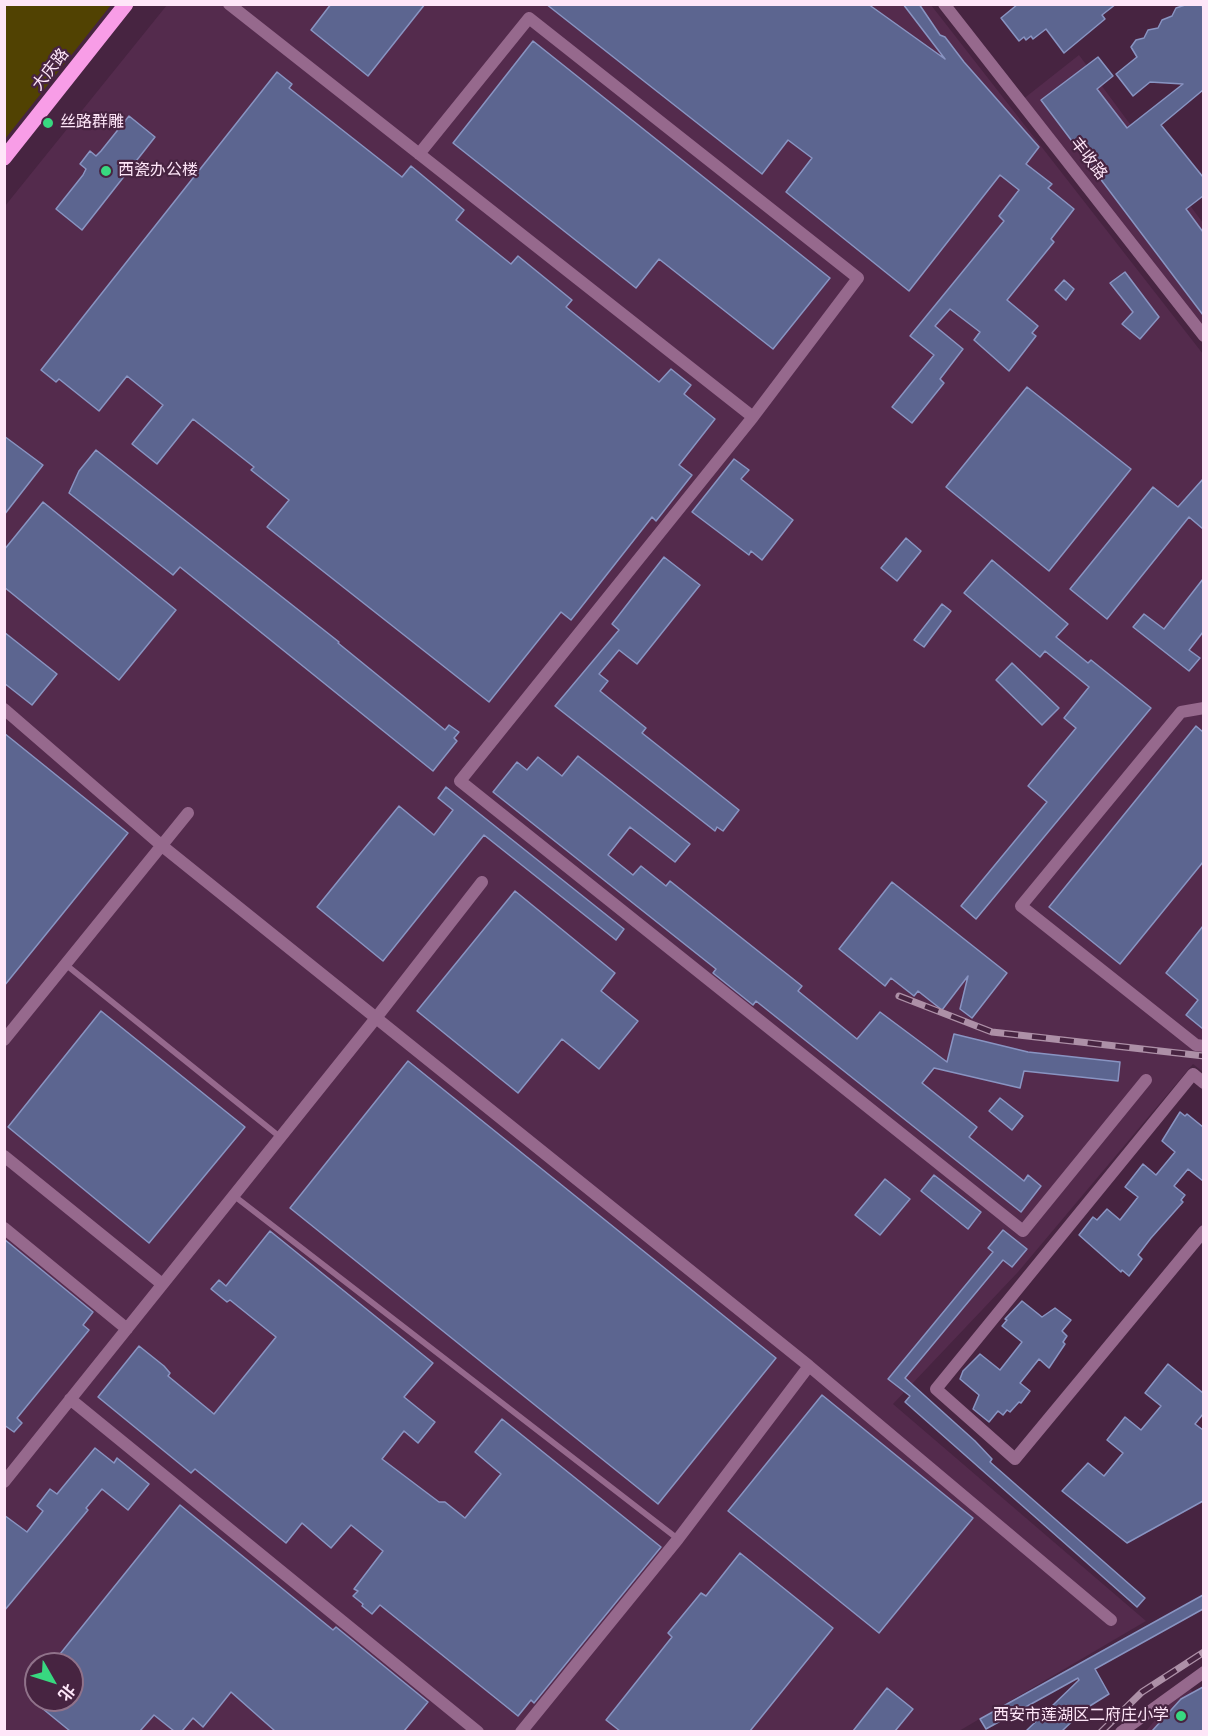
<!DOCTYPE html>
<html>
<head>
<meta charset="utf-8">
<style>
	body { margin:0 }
	#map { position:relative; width:1208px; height:1736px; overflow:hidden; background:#472441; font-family:"DM Sans","Noto Sans SC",sans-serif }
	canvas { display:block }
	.frame { position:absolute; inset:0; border:6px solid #fee6f8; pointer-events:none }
	.north { position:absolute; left:24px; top:1652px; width:60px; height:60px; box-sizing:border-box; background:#472441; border:2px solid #90728a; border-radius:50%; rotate:129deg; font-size:16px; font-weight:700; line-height:24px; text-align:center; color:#fee6f8 }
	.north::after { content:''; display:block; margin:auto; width:21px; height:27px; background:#38d880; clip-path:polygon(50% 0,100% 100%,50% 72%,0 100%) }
</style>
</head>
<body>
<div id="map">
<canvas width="1208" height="1736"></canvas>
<div class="frame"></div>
<div class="north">北</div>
</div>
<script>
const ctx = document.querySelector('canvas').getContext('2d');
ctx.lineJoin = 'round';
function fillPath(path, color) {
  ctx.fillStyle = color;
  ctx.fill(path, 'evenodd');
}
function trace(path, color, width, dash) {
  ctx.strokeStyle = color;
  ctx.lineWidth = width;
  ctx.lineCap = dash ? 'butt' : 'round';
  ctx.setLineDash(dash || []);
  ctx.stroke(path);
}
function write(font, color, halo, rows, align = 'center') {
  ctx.font = font + ' "DM Sans","Noto Sans SC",sans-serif';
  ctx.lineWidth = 4.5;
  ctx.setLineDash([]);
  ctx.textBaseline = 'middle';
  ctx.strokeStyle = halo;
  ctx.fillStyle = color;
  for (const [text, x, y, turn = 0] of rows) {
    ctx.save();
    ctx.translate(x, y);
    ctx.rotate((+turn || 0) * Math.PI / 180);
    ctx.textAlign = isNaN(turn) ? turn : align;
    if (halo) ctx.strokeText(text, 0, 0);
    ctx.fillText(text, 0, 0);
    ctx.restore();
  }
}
fillPath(new Path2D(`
	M167 5H931L1203 354V1072L1193 1064 1018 1272 893 1404 1146 1621 959 1731 5 1732V206ZM36 1664H72V1700H36Z
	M1079 55 1203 223V336L1022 100Z
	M1185 1685 1203 1700V1731L1145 1732Z`), '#542b4d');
fillPath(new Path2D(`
	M5 4 111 5 5 139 4 5Z`), '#514202');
const building = new Path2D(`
	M331 4H425L368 76 311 30Z
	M546 4H868L945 59 903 4H919L940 35 945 37 964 62 1039 147 1026 164 1052 184 1048 188 1074 209 1051 239 1054 242 1007 300 1038 326 1032 333 1036 336 1009 371 974 340 980 332 950 309 935 326 963 349 940 379 944 383 912 423 892 407 934 355 910 336 1004 221 999 216 1019 190 1000 175 909 291 786 192 812 158 788 140 762 174Z
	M1018 4H1116L1102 15 1105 19 1064 53 1046 29 1033 39 1031 36 1026 40 1024 37 1019 41 1001 18Z
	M1188 4H1202L1203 10V90L1161 125 1203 177V196L1186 209 1203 232V315L1041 100 1098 57 1113 76 1097 89 1127 128 1183 84 1150 82 1133 96 1116 74 1137 57 1131 47 1136 40 1144 38 1148 30 1158 28 1162 20 1172 16 1176 8Z
	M533 41 830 278 773 349 659 259 636 288 453 143Z
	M277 72 292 84 289 88 402 177 411 166 464 210 456 220 511 264 518 256 572 300 566 307 659 382 671 369 691 385 684 394 715 419 679 465 692 475 656 521 652 517 571 620 561 612 489 702 267 527 289 500 251 470 254 467 193 419 157 464 132 444 163 405 127 376 99 411 59 379 56 382 41 370Z
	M129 116 155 137 82 230 56 209 83 175 86 169 80 164 90 151 96 156 101 151Z
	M1125 272 1159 317 1140 339 1122 324 1133 312 1110 283Z
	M1064 280 1074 289 1066 300 1055 290Z
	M1027 387 1131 469 1049 571 946 487Z
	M4 436 43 465 4 515Z
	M96 450 339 642 338 643 445 730 449 725 459 732 454 738 457 741 433 771 180 567 173 575 69 493 79 471Z
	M734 459 749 470 741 479 793 520 762 560 751 551 749 555 692 512Z
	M1203 479V529L1189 517 1107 619 1070 589 1153 487 1178 507Z
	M43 502 176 610 119 680 4 587V550Z
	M906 538 921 551 897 581 881 568Z
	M664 557 700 585 637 664 619 650 599 674 608 681 600 691 646 728 642 733 739 810 723 831 717 827 715 831 555 706 619 630 612 624Z
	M992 560 1068 624 1056 637 1088 663 1091 660 1151 708 976 919 961 906 1047 802 1028 786 1076 728 1064 718 1089 687 1045 651 1040 657 964 593Z
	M1203 579V632L1189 650 1200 658 1189 671 1133 627 1144 614 1164 629Z
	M942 604 951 611 924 647 914 640Z
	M4 632 57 674 32 705 4 683Z
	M1012 663 1059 708 1042 725 996 680Z
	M1196 726 1203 732V862L1120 964 1049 907Z
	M4 733 128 833 4 986Z
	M578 756 690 844 675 862 630 827 608 855 633 875 641 866 666 886 670 881 802 986 798 991 857 1039 880 1012 947 1062 954 1034 1028 1052 1120 1062 1118 1081 1024 1071 1020 1088 934 1068 922 1083 977 1127 969 1137 1024 1181 1028 1175 1041 1186 1021 1212 756 1001 753 1005 713 973 716 969 493 792 517 762 527 770 538 757 562 776Z
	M446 787 624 929 616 940 484 835 383 961 317 907 399 806 434 835 453 810 438 798Z
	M892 882 1007 973 972 1018 960 1009 968 976 942 1010 918 991 914 996 891 978 885 986 839 949Z
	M515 891 615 973 601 991 638 1021 599 1069 562 1039 518 1093 417 1011Z
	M1203 926V1029L1186 1015 1198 1000 1166 973Z
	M101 1011 245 1127 149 1243 8 1127Z
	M408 1061 776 1358 658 1504 290 1208Z
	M1000 1098 1023 1116 1012 1130 989 1111Z
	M1180 1112 1185 1116 1187 1114 1203 1127V1181L1188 1169 1174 1186 1185 1195 1181 1200 1183 1202 1151 1238 1138 1255 1142 1259 1129 1276 1122 1270 1121 1272 1079 1235 1093 1217 1097 1220 1107 1209 1120 1220 1138 1197 1125 1187 1143 1164 1156 1175 1175 1152 1162 1141Z
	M934 1175 981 1212 968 1229 921 1191Z
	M885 1179 910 1199 880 1235 855 1215Z
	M1003 1230 1027 1249 1012 1267 1003 1260 905 1378 975 1441 992 1459 990 1462 1145 1598 1137 1607 905 1402 910 1396 888 1379 993 1252 988 1248Z
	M270 1231 433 1363 404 1397 435 1422 418 1443 404 1431 382 1459 439 1502H445L465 1518 501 1474 475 1452 502 1419 661 1547 534 1703 531 1700 518 1716 380 1605 372 1614 362 1606 363 1604 353 1596 358 1591 354 1589 383 1551 351 1525 331 1548 302 1523 286 1543 195 1469 191 1473 98 1397 139 1346 164 1366 170 1373 168 1376 214 1414 276 1337 230 1300 227 1302 211 1289 219 1280 226 1286Z
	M4 1239 93 1312 83 1325 89 1330 17 1418 22 1423 14 1432 4 1425Z
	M1022 1301 1042 1317 1055 1308 1071 1320 1062 1331 1067 1336 1063 1342 1065 1344 1049 1368 1039 1359 1020 1383 1030 1391 1021 1403 1019 1402 1010 1412 1007 1410 1003 1415 998 1411 989 1422 973 1409 979 1395 960 1379 963 1371 980 1354 1000 1370 1022 1342 1002 1326 1007 1320 1005 1319Z
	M1168 1364 1203 1393V1414L1195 1424 1203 1430V1501L1127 1543 1062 1491 1088 1463 1104 1476 1123 1453 1107 1440 1125 1417 1141 1430 1161 1406 1145 1393Z
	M822 1395 973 1518 879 1633 728 1511Z
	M95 1448 114 1463 117 1458 149 1484 128 1510 102 1489 86 1508 88 1510 4 1611V1515L27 1532 43 1511 37 1506 50 1489 57 1494Z
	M180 1505 333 1630 336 1627 428 1702 404 1731H275L231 1692 203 1727 193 1718 182 1731H174L154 1715 140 1731H70L32 1700H72V1664H52Z
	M740 1553 833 1628 750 1731H620L606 1720 672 1637 668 1633 701 1593 706 1596Z
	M1203 1595V1609L1095 1669 1109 1694 1085 1709 1062 1731H1026L1079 1680 1078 1678 986 1729 980 1719Z
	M1203 1687V1731H1152L1181 1699Z
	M887 1688 913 1709 895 1731H853Z`);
fillPath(building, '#5c6590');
trace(building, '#8994c2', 1.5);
trace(new Path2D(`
	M65 964 280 1137
	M233 1195 678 1539`), '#96698d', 6);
trace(new Path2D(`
	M229 4 753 417 858 278 529 18 419 154
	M944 4 1204 336
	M753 417 460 781 1023 1231 1146 1080
	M1204 708 1181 712 1021 906 1196 1045 1204 1046
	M4 709 161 845 809 1366 1111 1620
	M4 1040 188 813
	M1204 1083 1193 1074 936 1389 1015 1459 1204 1231
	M4 1156 162 1284
	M4 1228 127 1329
	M70 1399 478 1732
	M4 1482 376 1018 482 882
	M521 1732 678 1539 809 1366
	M1121 1732 1204 1672`), '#96698d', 12);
trace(new Path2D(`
	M4 158 126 4`), '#f89de7', 15);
const rail = new Path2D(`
	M899 996 992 1032 1204 1056
	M1101 1732 1142 1692 1204 1652`);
trace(rail, '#ad90a7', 7);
trace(rail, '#472441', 4.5, [14]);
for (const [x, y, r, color] of [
	[48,123,6,"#38d880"],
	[106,171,6,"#38d880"],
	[1181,1716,6,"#38d880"]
]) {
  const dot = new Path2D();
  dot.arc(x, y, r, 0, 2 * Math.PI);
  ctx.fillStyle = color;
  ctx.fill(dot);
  trace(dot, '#472441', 2);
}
write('16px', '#fee6f8', '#472441', [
	["大庆路",51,70,-52],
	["丰收路",1088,159,52]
]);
write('16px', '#fee6f8', '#472441', [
	["丝路群雕",60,123],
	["西瓷办公楼",118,171],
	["西安市莲湖区二府庄小学",1169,1716,"right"]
], 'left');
</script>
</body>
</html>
